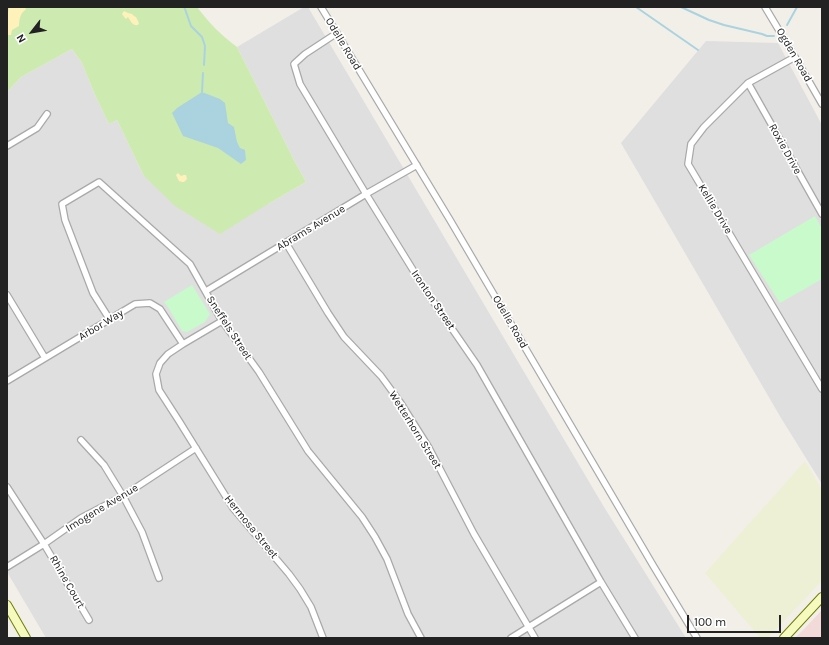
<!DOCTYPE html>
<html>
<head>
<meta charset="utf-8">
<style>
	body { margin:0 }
	#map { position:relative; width:829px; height:645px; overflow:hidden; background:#f2efe9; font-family:Karla,sans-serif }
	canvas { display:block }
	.frame { position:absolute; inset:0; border:8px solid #222; pointer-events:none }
	.north { position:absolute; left:12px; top:12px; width:40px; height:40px; -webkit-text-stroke:3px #fff; paint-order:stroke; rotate:239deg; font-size:11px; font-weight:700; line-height:16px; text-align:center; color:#222 }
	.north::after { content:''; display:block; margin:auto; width:14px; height:18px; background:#222; clip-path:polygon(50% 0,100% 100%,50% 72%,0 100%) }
	.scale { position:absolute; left:687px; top:615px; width:94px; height:18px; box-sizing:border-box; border:2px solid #222; border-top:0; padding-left:5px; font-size:12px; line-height:14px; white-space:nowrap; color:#222; -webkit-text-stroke:3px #fff; paint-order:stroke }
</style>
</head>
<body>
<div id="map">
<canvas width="829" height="645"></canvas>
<div class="frame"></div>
<div class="north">N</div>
<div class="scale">100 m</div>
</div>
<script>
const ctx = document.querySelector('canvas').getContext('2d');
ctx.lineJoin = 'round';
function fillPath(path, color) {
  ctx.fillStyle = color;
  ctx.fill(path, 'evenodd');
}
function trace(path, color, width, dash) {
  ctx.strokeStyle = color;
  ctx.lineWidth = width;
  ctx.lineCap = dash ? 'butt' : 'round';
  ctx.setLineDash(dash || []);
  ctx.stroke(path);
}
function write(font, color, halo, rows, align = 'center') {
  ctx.font = font + ' Karla,sans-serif';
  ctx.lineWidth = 3.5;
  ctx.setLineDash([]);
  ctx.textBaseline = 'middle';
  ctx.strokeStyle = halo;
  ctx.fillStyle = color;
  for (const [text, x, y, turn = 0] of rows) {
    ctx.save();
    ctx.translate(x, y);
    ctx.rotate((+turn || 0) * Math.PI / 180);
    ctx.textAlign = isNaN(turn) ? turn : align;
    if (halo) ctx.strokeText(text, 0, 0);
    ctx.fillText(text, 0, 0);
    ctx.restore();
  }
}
fillPath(new Path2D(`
	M304 7H308L604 507 686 638H46L7 572V92L21 77 72 49 82 63 95 95 109 124 117 120 144 176 268 204 306 182 295 162 237 47Z
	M706 41 778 43 822 125V484L781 418 621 143Z`), '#e0dfdf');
fillPath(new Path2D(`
	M822 610V638H795L806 627Z`), '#f2dad9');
fillPath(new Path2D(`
	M805 461 822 490V581L768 638H760L705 573Z`), '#eef0d5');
fillPath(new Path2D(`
	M7 7H197C210 24 221 35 237 47L295 162 306 182 268 204 220 234 175 206 144 176 117 120 109 124 95 95 82 63 72 49 21 77 7 92Z`), '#cdebb0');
fillPath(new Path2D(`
	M9 7H26C25 12 27 8 23 12 20 15 19 21 19 26L12 30 11 35H7V19Z
	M124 11 128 13 132 14 134 16 136 17 139 23 138 25C132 26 131 21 128 17L126 19 125 18 122 14Z
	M178 173 181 176 184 175H186L187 179 184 182H182L179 181 176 175Z`), '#fff1ba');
fillPath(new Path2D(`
	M815 216 822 229V279L780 303 749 255Z
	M192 285 210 314 205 322 187 332 182 331 168 307 164 302Z`), '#c8facc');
fillPath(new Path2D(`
	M202 92 220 99 225 103 228 123 234 127 237 142 240 148 245 150 246 160 241 164 218 148 183 136 172 113 177 108Z`), '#aad3df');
trace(new Path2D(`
	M184 7 185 9 191 26 202 37 205 46 204 65
	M636 7 698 50
	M681 7 709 20 724 25 762 34 767 36H774
	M787 25 797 7
	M202 92 203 73`), '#aad3df', 2);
const street = new Path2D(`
	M321 7 450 220 654 567 697 638
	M765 7 795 57 822 104
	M337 33 305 54 294 64 300 84 366 194 426 291 477 365 601 582 635 638
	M795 57 748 83 704 127 691 144 688 164 822 389
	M748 83 822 214
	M7 146 37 128 47 114
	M286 243 328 313 344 337 381 376 400 402 429 448 474 534 535 638
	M206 291 366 194 417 165
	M7 295 45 358
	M110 320 93 293 65 220 62 204 99 182 190 264 222 321 259 372 308 451 362 517 375 537 387 559 408 614 421 638
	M222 321 183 344 168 354 160 363 156 374 159 390 179 421 233 508 289 574 300 589 311 607 323 638
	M7 381 135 304 150 303 160 309 183 344
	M81 440 104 465 123 496 142 532 159 578
	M7 487 44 544 89 620
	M7 567 44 544 81 518 123 496 196 448
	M511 638 601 582`);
const secondary = new Path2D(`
	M7 605 26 638
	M784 638 822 597`);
trace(street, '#a9a9a9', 8);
trace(secondary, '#707d05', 10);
trace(street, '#fff', 5.5);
trace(secondary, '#f7fabf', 8);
write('11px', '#222', '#fff', [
	["Odelle Road",343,44,59],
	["Ogden Road",794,55,60],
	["Roxie Drive",785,149,61],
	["Kellie Drive",715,209,59],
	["Abrams Avenue",311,228,-31],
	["Ironton Street",433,300,56],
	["Odelle Road",510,322,60],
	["Arbor Way",101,325,-31],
	["Sneffels Street",229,328,57],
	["Wetterhorn Street",415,430,58],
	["Imogene Avenue",102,508,-31],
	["Hermosa Street",251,527,51],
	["Rhine Court",67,582,60]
]);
</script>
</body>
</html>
